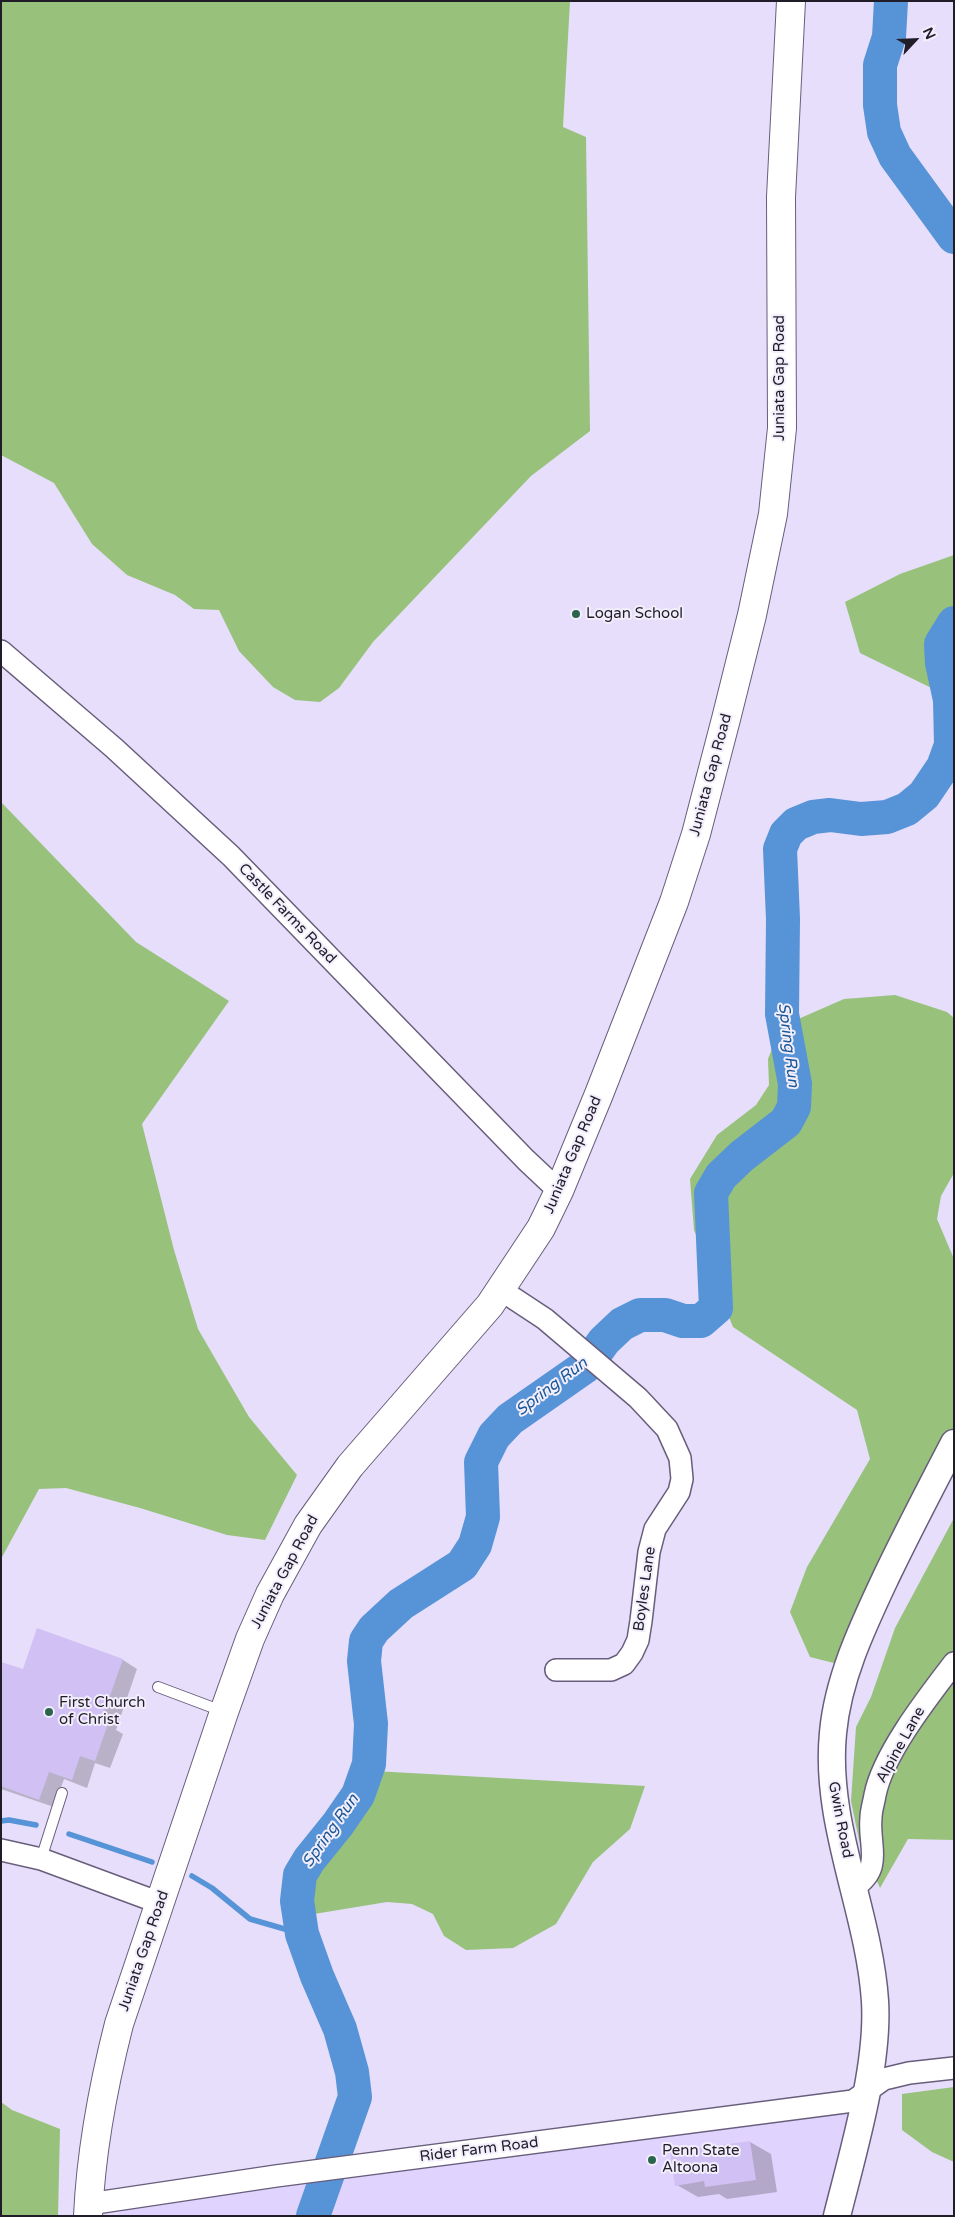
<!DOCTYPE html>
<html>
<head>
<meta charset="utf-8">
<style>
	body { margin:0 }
	#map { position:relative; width:955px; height:2217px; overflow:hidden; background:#e6defa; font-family:"Varela Round",sans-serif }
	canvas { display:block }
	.frame { position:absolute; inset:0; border:2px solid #201c28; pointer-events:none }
	.north { position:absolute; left:890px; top:15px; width:50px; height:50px; -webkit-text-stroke:4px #f2eefc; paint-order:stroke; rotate:65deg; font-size:14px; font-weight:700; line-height:20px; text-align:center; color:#201c28 }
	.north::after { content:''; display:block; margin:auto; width:18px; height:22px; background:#201c28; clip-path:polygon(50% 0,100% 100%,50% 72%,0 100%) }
</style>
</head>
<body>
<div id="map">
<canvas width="955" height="2217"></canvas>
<div class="frame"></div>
<div class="north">N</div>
</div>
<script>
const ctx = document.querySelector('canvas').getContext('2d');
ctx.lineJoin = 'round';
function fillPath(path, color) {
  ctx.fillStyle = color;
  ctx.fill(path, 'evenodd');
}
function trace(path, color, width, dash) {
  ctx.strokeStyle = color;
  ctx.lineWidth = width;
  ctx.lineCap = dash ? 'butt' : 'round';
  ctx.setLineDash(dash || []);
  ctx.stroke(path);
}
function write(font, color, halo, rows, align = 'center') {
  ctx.font = font + ' "Varela Round",sans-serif';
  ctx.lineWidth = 4;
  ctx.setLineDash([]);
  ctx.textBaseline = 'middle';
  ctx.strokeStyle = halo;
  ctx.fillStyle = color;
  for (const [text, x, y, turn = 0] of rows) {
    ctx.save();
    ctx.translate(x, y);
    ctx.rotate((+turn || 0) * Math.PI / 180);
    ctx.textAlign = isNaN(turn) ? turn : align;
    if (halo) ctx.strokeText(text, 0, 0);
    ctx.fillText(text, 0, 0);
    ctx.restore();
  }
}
fillPath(new Path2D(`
	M846 2111 850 2122 828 2216H116L125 2210 537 2148Z`), '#e0d3fd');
fillPath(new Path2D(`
	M1 1H570L563 127 586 137 590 431 531 476 373 642 339 688 320 702 295 700 273 687 239 651 219 610 194 609 175 595 127 575 92 544 54 483 1 455Z
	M954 555V699L860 653 845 602 900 574Z
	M1 802 136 942 229 1001 142 1124 174 1250 198 1329 249 1417 297 1475 265 1540 227 1535 140 1508 66 1488 39 1489 1 1559Z
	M895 995 947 1012 954 1018V1173L941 1196 937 1219 954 1259V1428L834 1663 810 1657 790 1612 807 1567 870 1459 857 1410 733 1327 694 1230 690 1179 717 1135 756 1105 769 1085 768 1059 777 1036 796 1020 844 999Z
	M954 1518V1840L908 1839 880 1888 859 1840 851 1801 856 1727 871 1697 895 1628Z
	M374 1771 645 1786 630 1829 593 1862 556 1924 513 1948 466 1950 444 1936 433 1914 412 1904 387 1902 314 1914 302 1891 325 1827 353 1787Z
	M954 2087V2162L932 2152 902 2130V2094Z
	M1 2102 12 2110 60 2129 58 2216H1Z`), '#98c17c');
fillPath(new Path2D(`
	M123 1660 137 1669 116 1730 123 1734 110 1768 95 1763 87 1788 64 1779 54 1807 1 1789V1672Z
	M750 2142 771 2154 777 2192 727 2199 719 2194 698 2197 677 2185Z`), '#0003');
trace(new Path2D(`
	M1 1821 9 1820 36 1825
	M69 1834 152 1862
	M192 1876 212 1888 250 1919 302 1934`), '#5793d7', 5.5);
trace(new Path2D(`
	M891 1 889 37 880 65V105L884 132 895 156 954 237
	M313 2216 355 2097 352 2072 340 2029 317 1976 302 1934 297 1901 300 1875 309 1860 338 1824 358 1795 369 1764 371 1724 364 1661 366 1641 374 1629 401 1604 462 1565 475 1545 483 1517 481 1462 494 1436 510 1419 586 1366 604 1341 622 1324 640 1315H665L683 1321H701L716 1308 711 1193 721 1176 742 1156 786 1122 794 1107 795 1084 782 1014 783 919 780 849 786 834 796 824 813 817 830 815 861 819 887 817 907 809 924 795 943 767 951 745 950 700 942 663 941 644 954 623`), '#5793d7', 34);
fillPath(new Path2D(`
	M37 1628 123 1659 101 1721 108 1724 95 1761 80 1756 72 1780 49 1772 39 1800 1 1786V1662L23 1669Z
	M750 2141 756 2180 705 2187 704 2181 675 2186 670 2152Z`), '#d0c0f4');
const service = new Path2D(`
	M158 1687 222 1711
	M41 1859 62 1793`);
const minor = new Path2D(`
	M1 651 114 748 231 856 526 1160 559 1191
	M501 1290 545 1319 638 1398 667 1429 680 1458 682 1479 679 1492 655 1529 649 1552 641 1621 638 1640 632 1653 624 1664 611 1670H556
	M1 1850 41 1859 160 1903
	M854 1887C884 1868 868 1845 871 1818 871 1810 874 1802 875 1795 883 1754 928 1697 954 1663
	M89 2204 276 2176 853 2101 884 2079 909 2073 954 2068`);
const tertiary = new Path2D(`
	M837 2216C853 2152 879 2066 875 2001 869 1911 824 1824 833 1733 838 1678 863 1626 886 1577 908 1531 931 1487 954 1443`);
const secondary = new Path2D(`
	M88 2216C91 2151 103 2087 119 2024L224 1712 250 1639 270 1594 308 1525 350 1466 490 1305 541 1228 559 1191 599 1094 674 902 696 834 726 719 752 615 773 514 782 428 781 197 791 1`);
trace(service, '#685e7c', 12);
trace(minor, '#685e7c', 24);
trace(tertiary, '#685e7c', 29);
trace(secondary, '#685e7c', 30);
trace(service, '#fff', 10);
trace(minor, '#fff', 21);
trace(tertiary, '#fff', 26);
trace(secondary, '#fff', 28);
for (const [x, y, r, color] of [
	[576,614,5,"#2b654e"],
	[49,1712,5,"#2b654e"],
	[652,2160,5,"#2b654e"]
]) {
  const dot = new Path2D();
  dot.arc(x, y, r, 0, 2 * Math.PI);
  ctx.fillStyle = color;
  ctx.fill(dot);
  trace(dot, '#f2eefc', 2);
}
write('15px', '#201c28', '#f2eefc', [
	["Juniata Gap Road",780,378,-90],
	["Juniata Gap Road",711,775,-75],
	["Castle Farms Road",287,914,46],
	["Juniata Gap Road",573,1155,-67],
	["Juniata Gap Road",285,1572,-62],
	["Boyles Lane",645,1589,-82],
	["Alpine Lane",901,1745,-61],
	["Gwin Road",840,1820,79],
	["Juniata Gap Road",144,1951,-71],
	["Rider Farm Road",479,2150,-7]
]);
write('15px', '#201c28', '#f2eefc', [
	["Logan School",586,614],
	["First Church",59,1703],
	["of Christ",59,1720],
	["Penn State",662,2151],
	["Altoona",662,2168]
], 'left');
write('italic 16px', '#195696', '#f2eefc', [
	["Spring Run",788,1045,83],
	["Spring Run",552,1387,-37],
	["Spring Run",331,1831,-55]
]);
</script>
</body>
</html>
